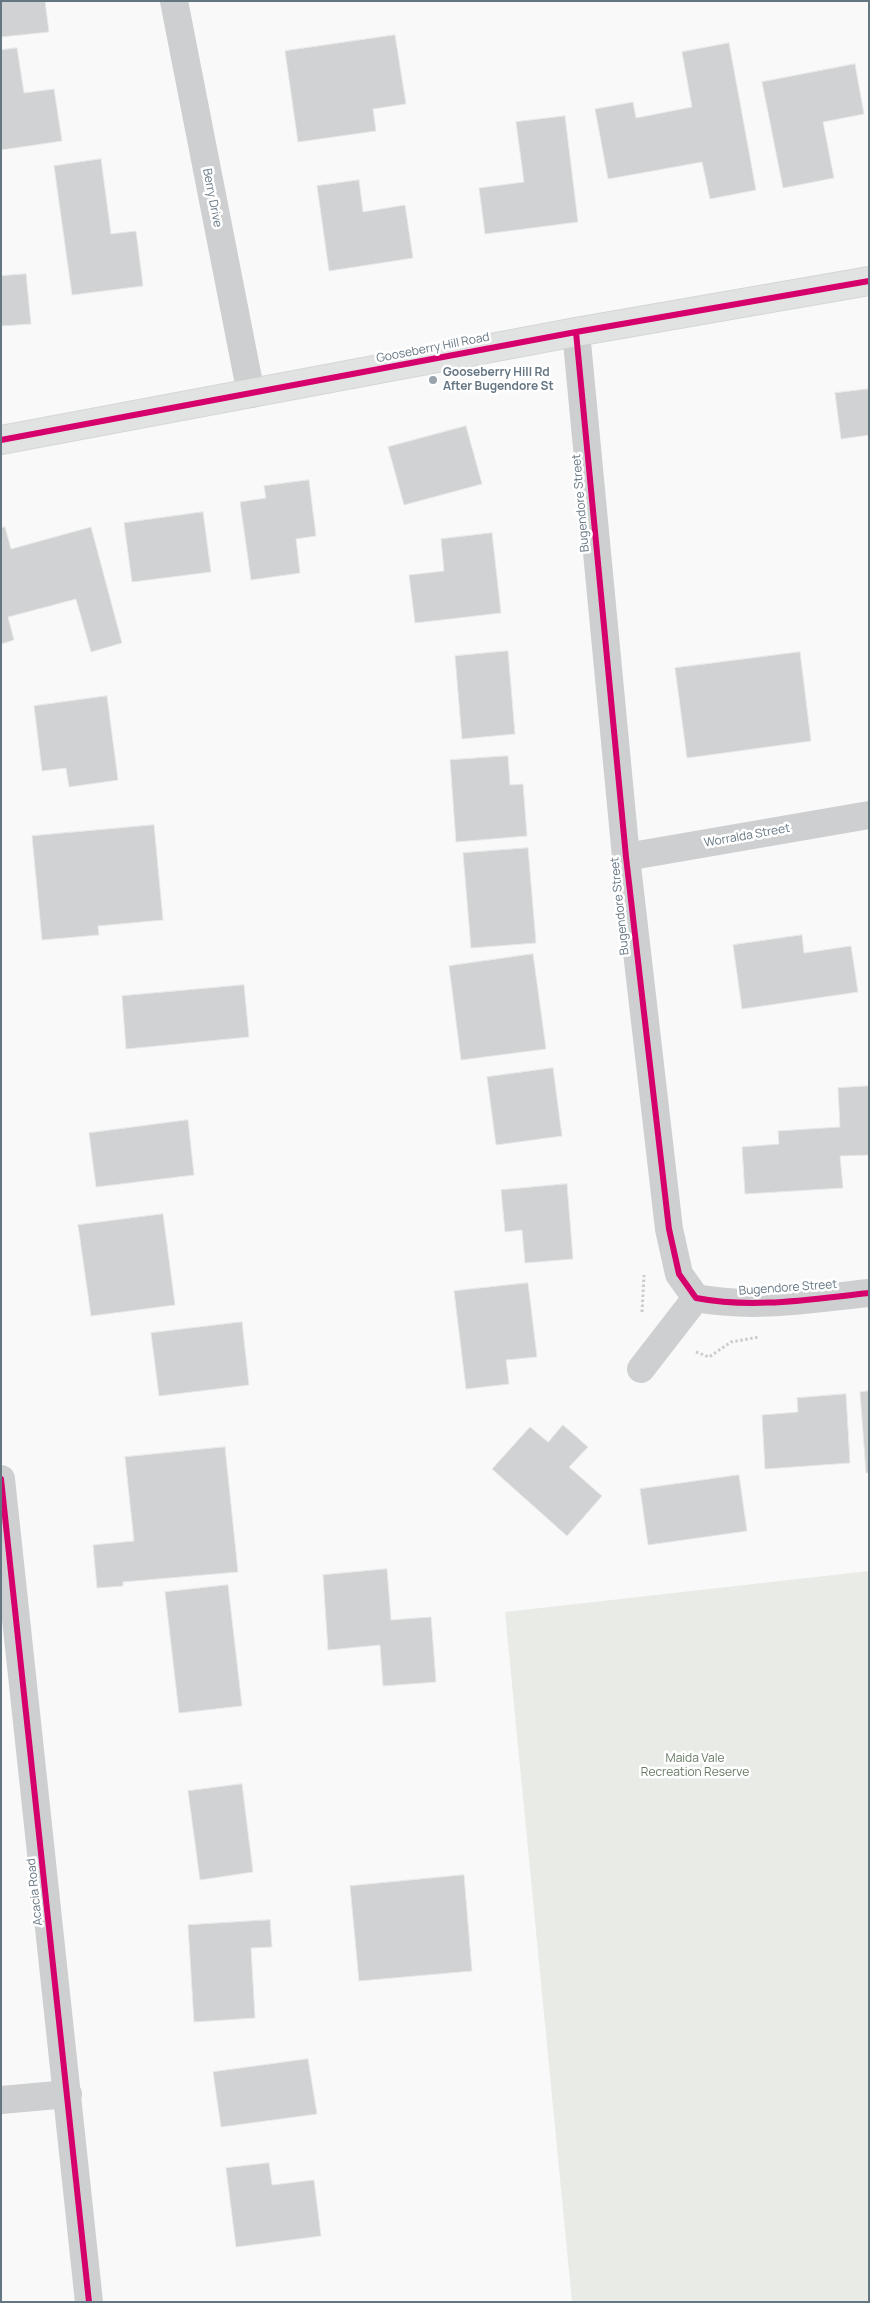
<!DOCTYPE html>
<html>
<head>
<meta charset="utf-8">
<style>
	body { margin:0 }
	#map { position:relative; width:870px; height:2303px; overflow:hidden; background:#f9f9f9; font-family:Manrope,sans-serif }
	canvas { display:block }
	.frame { position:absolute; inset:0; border:2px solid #657683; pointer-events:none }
</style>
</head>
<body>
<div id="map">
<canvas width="870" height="2303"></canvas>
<div class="frame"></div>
</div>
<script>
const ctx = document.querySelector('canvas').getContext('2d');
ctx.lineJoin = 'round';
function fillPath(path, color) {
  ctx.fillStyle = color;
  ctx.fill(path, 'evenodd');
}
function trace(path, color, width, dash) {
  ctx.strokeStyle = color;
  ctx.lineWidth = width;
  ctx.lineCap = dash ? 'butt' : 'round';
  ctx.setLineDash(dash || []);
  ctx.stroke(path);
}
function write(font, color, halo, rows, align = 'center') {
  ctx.font = font + ' Manrope,sans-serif';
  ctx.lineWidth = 5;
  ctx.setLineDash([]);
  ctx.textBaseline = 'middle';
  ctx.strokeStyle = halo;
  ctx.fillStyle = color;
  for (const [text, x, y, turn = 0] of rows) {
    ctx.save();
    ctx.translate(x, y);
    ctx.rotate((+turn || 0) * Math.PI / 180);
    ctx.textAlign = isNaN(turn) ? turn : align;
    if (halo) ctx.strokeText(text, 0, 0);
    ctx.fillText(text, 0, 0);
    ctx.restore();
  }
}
fillPath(new Path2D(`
	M869 1571V2302H572L505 1612Z`), '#e8ebe6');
const building = new Path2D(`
	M1 1H45L49 32 1 37Z
	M395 35 406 104 373 109 376 131 298 142 285 51Z
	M729 43 756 190 710 199 702 162 608 179 595 109 633 102 636 118 692 107 682 52Z
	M17 48 24 93 54 89 62 141 1 150V50Z
	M855 64 864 114 823 122 834 178 783 188 762 82Z
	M565 116 578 222 485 234 479 188 524 182 516 122Z
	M101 159 111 234 136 231 143 286 72 295 54 166Z
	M359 180 363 212 405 205 413 258 329 271 317 186Z
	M26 274 31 324 1 326V276Z
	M869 389V435L841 439 835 393Z
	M466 426 482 484 404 505 388 447Z
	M309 480 316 536 296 539 300 573 251 580 240 502 266 498 264 486Z
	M203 512 211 572 132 582 124 523Z
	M5 527 11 549 91 527 122 643 91 652 76 599 8 617 14 640 1 644V528Z
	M492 533 501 613 415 623 409 575 444 571 441 539Z
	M508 651 515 734 462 739 455 656Z
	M800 652 811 741 687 758 675 668Z
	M107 696 118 780 69 787 66 768 42 771 34 706Z
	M508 756 510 785 523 784 527 836 456 842 450 760Z
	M154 825 163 920 98 926 99 935 42 940 32 836Z
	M528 848 536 943 471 948 463 853Z
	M802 935 804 953 851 946 858 992 742 1009 733 945Z
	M533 954 546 1049 461 1060 449 966Z
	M244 985 249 1037 126 1049 122 996Z
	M553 1068 562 1136 496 1145 487 1077Z
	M869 1086V1155L840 1156 843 1188 745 1194 742 1147 779 1144 778 1131 840 1127 838 1088Z
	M188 1120 194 1175 96 1187 89 1133Z
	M567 1184 573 1259 525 1263 522 1230 505 1232 501 1190Z
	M163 1214 175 1305 91 1316 78 1225Z
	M528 1283 537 1357 506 1360 509 1384 466 1389 454 1291Z
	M242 1322 249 1385 159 1396 151 1333Z
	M869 1391V1473H866L860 1392Z
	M846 1394 850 1463 765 1469 762 1415 798 1412 797 1398Z
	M563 1425 588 1447 569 1467 602 1496 567 1536 492 1469 530 1427 548 1442Z
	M225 1447 238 1572 123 1582V1586L97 1588 93 1545 134 1541 125 1457Z
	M739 1475 747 1531 648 1545 640 1489Z
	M387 1569 391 1620 431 1617 436 1682 383 1686 380 1645 328 1650 323 1575Z
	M228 1585 242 1706 179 1713 165 1592Z
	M242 1784 253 1872 200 1880 188 1791Z
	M464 1875 472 1971 359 1981 350 1886Z
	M270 1920 272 1947 251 1948 255 2018 194 2022 188 1925Z
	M308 2059 317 2114 221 2127 213 2072Z
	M269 2163 272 2185 314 2180 321 2236 236 2247 226 2168Z`);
fillPath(building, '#d0d2d3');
trace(building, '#e8e8e8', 1);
const secondary = new Path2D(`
	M1 440 576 332 869 281`);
trace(secondary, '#d5d6d7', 30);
trace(new Path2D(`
	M642 1312 644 1275
	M696 1352 709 1357 731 1342 759 1337`), '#cbcccd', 3, [2.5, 2.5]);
trace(new Path2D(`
	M174 1 251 394
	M576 332 626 857 669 1229 679 1274 696 1298C754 1309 811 1299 869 1293
	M626 857 869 815
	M641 1369 696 1298
	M1 1479 89 2302
	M1 2100 68 2094`), '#cecfd0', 28);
trace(secondary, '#e1e2e2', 28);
trace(new Path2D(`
	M576 332 626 857 669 1229 679 1274 696 1298C754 1309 811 1299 869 1293
	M1 440 576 332 869 281
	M1 1479 89 2302`), '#d6006c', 6);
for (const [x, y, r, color] of [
	[433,380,5,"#99a4ac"]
]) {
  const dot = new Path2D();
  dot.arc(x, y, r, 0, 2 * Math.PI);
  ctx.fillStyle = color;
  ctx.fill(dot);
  trace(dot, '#fff', 2);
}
write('12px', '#657683', '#fff', [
	["Berry Drive",212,198,79],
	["Gooseberry Hill Road",433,348,-11],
	["Bugendore Street",581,503,-95],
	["Worralda Street",747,836,-10],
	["Bugendore Street",620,906,-96],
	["Bugendore Street",788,1288,-4],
	["Acacia Road",35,1892,-96]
]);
write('bold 12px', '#657683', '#fff', [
	["Gooseberry Hill Rd",443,373],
	["After Bugendore St",443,387]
], 'left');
write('12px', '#687a64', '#fff', [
	["Maida Vale",695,1759],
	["Recreation Reserve",695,1773]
]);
</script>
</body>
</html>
